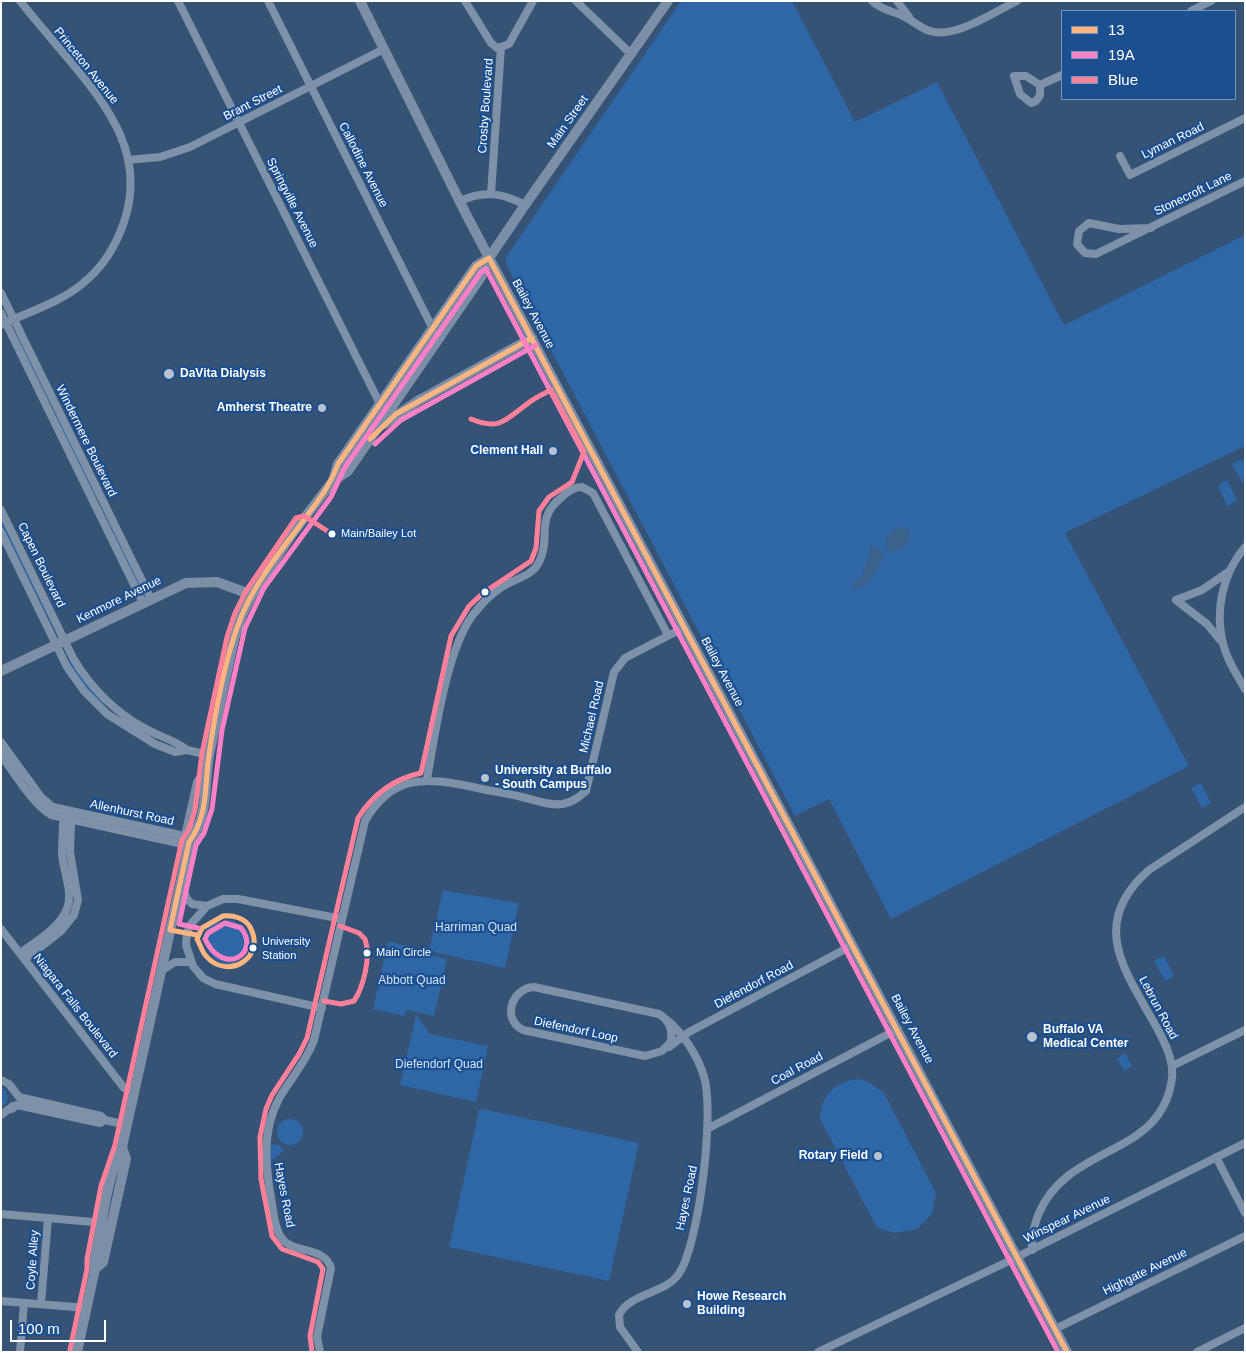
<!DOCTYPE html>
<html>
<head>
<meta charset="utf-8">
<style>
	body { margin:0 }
	#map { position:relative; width:1246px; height:1353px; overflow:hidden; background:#365274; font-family:Helvetica,sans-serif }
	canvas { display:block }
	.frame { position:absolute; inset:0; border:2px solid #fff; pointer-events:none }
	.legend { position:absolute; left:1061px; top:10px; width:175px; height:90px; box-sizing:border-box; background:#1b4f8f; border:1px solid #7695bc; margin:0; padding:6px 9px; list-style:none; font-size:15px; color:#fff }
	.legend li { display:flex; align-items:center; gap:10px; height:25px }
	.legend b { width:25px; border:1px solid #7695bc }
	.scale { position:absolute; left:10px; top:1320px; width:96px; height:22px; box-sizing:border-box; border:2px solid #fff; border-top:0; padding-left:6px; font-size:15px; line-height:18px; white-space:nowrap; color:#fff; -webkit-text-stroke:4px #1b4f8f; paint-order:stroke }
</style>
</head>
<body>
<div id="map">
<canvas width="1246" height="1353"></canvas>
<div class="frame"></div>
<ul class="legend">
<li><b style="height:6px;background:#ffb580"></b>13</li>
<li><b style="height:6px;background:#ff80c5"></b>19A</li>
<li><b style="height:6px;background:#ff8098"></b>Blue</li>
</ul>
<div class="scale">100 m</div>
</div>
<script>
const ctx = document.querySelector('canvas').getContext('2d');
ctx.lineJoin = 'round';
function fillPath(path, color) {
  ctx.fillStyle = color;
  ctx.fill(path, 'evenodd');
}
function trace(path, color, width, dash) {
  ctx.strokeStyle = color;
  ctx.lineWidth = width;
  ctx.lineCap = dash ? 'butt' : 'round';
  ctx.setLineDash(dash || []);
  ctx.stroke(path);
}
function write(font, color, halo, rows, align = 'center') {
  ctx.font = font + ' Helvetica,sans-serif';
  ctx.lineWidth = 4.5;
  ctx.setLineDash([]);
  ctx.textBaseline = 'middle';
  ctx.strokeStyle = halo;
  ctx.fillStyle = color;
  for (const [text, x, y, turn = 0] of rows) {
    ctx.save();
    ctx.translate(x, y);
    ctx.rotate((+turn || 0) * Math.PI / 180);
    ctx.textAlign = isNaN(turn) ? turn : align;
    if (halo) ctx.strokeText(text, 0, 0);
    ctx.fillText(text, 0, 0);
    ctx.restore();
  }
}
fillPath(new Path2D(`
	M681 1H792L855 122 937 82 1064 325 1245 235V446L1065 533 1189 766 891 919 829 799 795 816 506 264V257Z
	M17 333 55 411V412L15 334Z
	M60 420 98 499H97L58 421Z
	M1242 459 1245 464 1243 484 1232 464Z
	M1227 480 1237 501 1227 506 1218 485Z
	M101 507 140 585 139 587H138Z
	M1 519 53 626V628L1 525Z
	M68 662H71L108 708 85 688 68 664Z
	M1201 783 1211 803 1202 808 1191 788Z
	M443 890 519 903 505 968 429 951Z
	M230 920C276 932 234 988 209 952 195 932 210 922 230 920Z
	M388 941 416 948V952L447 959 434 1016 407 1010 404 1016 373 1009Z
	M1164 956 1174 976 1165 981 1154 961Z
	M416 1015 430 1034 488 1046 476 1102 400 1085Z
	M1125 1053 1132 1066 1124 1071 1117 1058Z
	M860 1079 869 1082 884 1093 936 1193 932 1214 917 1229 895 1233 877 1228 820 1119C821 1094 835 1081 860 1079Z
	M1 1088 6 1091 8 1098 6 1104 1 1107Z
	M483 1109 639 1143 609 1281 449 1247 479 1110Z
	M277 1132a13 13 0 1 1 26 0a13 13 0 1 1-26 0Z
	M269 1144 280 1145 284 1151 270 1162Z`), '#2f66a5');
fillPath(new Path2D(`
	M901 527 909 529 910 538 903 549 890 553 887 550 885 541 891 531Z
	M871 546 879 548 884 558 868 584 856 590 852 587 853 583 862 576Z`), '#3b618d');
trace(new Path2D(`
	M178 1 381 406
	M268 1 434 331
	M465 1 491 43 497 48 501 47
	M576 1 631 54
	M872 1C881 10 892 11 903 16 912 20 920 28 930 31 955 39 994 12 1017 1
	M897 1 909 17
	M1191 11 1211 1
	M501 47 509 44 533 1
	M1014 76H1026L1040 85V95L1036 101 1031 103 1020 94Z
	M1040 85 1062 75
	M1120 156 1130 175 1245 118
	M128 160 160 157 190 147 384 49
	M491 194 501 47
	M460 201C484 190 503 193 525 205
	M1151 228 1119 229 1089 223 1079 231 1077 244 1085 253 1096 254 1245 181
	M1 293 151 599
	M1 313 143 603
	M1 325C28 312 59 303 82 284 102 268 116 246 124 222 146 157 110 109 71 62 54 42 37 22 20 1
	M1 510 73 658C91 688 116 713 146 729 160 737 175 740 187 750
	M1 532 67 667 84 691 107 714 155 744 175 752 187 750 209 755
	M1245 547C1222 574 1214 613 1224 647 1228 662 1237 675 1245 689
	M1176 600 1207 624 1220 640
	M1176 600 1202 590 1228 572
	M1 742 41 797 53 807 180 835 189 842
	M1 755C16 775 30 801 51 815L178 843 189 842
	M427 779C435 735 447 642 477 610 484 601 493 593 502 587 514 579 533 576 539 562 552 536 534 519 562 497 567 492 575 487 582 487L593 493 668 635
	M181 885 187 899 192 904 207 906
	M1 929 124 1088 134 1090
	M20 953C34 943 52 932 62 918 77 898 64 877 62 854 62 844 63 833 63 823L68 819
	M25 959 61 931 74 915 78 900 70 852 71 825 69 815
	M161 971 175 962H190
	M534 987 659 1014C669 1020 674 1031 670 1043L662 1051 645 1056 523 1030C501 1019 512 988 534 987Z
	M322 1008 215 984 203 978 193 966 186 945 187 933 191 924 207 906 223 899H238L342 919
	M669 1047 689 1032 853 945
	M1172 1066 1245 1030
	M1 1080 9 1084 19 1097 101 1116 105 1120 127 1125
	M12 1109 17 1105 100 1123 105 1120
	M1 1115 13 1106
	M707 1129 898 1029
	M1216 1157 1245 1213
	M1 1214 105 1223
	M1032 1250C1031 1236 1034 1225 1039 1213 1069 1143 1162 1158 1172 1078 1174 1061 1165 1043 1157 1028 1126 972 1087 924 1149 870L1245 807
	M1 1301 87 1308
	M41 1304 48 1218
	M1055 1329 1245 1236
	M20 1352 24 1303
	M320 1352 317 1337 331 1268C324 1245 292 1255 281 1237 273 1226 273 1205 270 1192 264 1154 263 1119 287 1086 297 1071 308 1057 314 1040L365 821C392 774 426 777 473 787 490 791 506 793 522 797 535 800 550 806 563 804 573 802 579 797 586 791L614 672 625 658 685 627
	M638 1352 620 1327 619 1315C630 1293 664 1294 678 1275 699 1247 715 1111 704 1077 698 1056 683 1033 667 1020
	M818 1352 1009 1261 1245 1143
	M1197 1352 1245 1328`), '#7d92a8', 8);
trace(new Path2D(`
	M360 1 467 216 1067 1352
	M384 424 418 401 532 338
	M333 481 348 471 481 277 489 258 525 205 668 1
	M1 671 186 583 217 582 252 595
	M189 842C209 818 204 784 209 755L234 639 242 615 252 595 292 534 333 481 338 464 476 266 489 258
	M95 1269 103 1262 126 1159 122 1147
	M77 1352 95 1269 94 1261C102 1226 106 1179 122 1147L181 882 189 842 187 831 198 782 206 772`), '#7d8ea7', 10);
trace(new Path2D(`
	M370 439 396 414 532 338
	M223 916C233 915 245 918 250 927 267 958 227 981 206 956 202 952 200 944 197 939L202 928Z
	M197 935 170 930 189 842C207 817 205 791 208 762 214 719 223 666 238 625 251 589 275 558 298 528 313 507 329 489 338 464L476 266 489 258 1067 1352`), '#ffb580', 5);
trace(new Path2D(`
	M375 444 401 420 536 345
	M225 923 241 928C261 953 224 978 205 939L208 933Z
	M198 928 179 924 196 845 204 833 212 809 222 730 245 628 264 588 331 497 345 467 481 272 486 269 1058 1352`), '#ff80c5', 5);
trace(new Path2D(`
	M324 1001 341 1004 354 1001C364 986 371 956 365 939L359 933 340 926
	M70 1350 87 1269V1259L101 1186 115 1145 182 840 189 829 195 810 202 753 227 637 235 613 246 591 296 518 304 516 332 534
	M312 1352 310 1336 323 1269 318 1262 282 1249 272 1236 261 1179 260 1137 266 1109 272 1095 299 1054 307 1038 358 818C373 794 393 779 421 773L451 636 469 606 483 593 531 561 536 548 539 511 549 497 572 482 584 452 551 390C543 394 534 398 527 404 505 420 500 431 471 419`), '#ff8098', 5);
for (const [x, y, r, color] of [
	[169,374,6,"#b9c2ce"],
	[322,408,5,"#b9c2ce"],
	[553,451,5,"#b9c2ce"],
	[332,534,4.5,"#fff"],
	[485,592,4.5,"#fff"],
	[485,778,5,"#b9c2ce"],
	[253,948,4.5,"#fff"],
	[367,953,4.5,"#fff"],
	[1032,1037,6,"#b9c2ce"],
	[878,1156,5,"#b9c2ce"],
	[687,1304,5,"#b9c2ce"]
]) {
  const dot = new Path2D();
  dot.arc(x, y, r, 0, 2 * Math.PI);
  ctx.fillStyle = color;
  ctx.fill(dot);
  trace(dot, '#1b4f8f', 2);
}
write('11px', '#fff', '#1b4f8f', [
	["Main/Bailey Lot",341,534],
	["University",262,942],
	["Station",262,956],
	["Main Circle",376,953]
], 'left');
write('12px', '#fff', '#1b4f8f', [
	["Princeton Avenue",86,66,51],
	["Brant Street",253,103,-27],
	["Crosby Boulevard",486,106,-86],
	["Main Street",568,122,-55],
	["Lyman Road",1173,141,-26],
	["Callodine Avenue",363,165,63],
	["Stonecroft Lane",1193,194,-26],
	["Springville Avenue",292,203,63],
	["Bailey Avenue",533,314,62],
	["Windermere Boulevard",86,441,64],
	["Capen Boulevard",41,565,64],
	["Kenmore Avenue",119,600,-26],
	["Bailey Avenue",722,672,62],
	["Michael Road",592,717,-77],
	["Allenhurst Road",132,813,12],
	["Diefendorf Road",754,985,-28],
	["Niagara Falls Boulevard",75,1006,52],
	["Lebrun Road",1158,1008,62],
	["Bailey Avenue",912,1029,62],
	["Diefendorf Loop",576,1030,12],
	["Coal Road",797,1069,-28],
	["Hayes Road",284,1195,79],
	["Hayes Road",687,1198,-78],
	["Winspear Avenue",1067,1219,-26],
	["Coyle Alley",33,1260,-86],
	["Highgate Avenue",1145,1272,-26]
]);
write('bold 12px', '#fff', '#1b4f8f', [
	["DaVita Dialysis",180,374],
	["Amherst Theatre",312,408,"right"],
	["Clement Hall",543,451,"right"],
	["University at Buffalo",495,771],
	["- South Campus",495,785],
	["Buffalo VA",1043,1030],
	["Medical Center",1043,1044],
	["Rotary Field",868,1156,"right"],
	["Howe Research",697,1297],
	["Building",697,1311]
], 'left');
write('12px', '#cfe3fa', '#1b4f8f', [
	["Harriman Quad",476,928],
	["Abbott Quad",412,981],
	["Diefendorf Quad",439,1065]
]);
</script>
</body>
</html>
